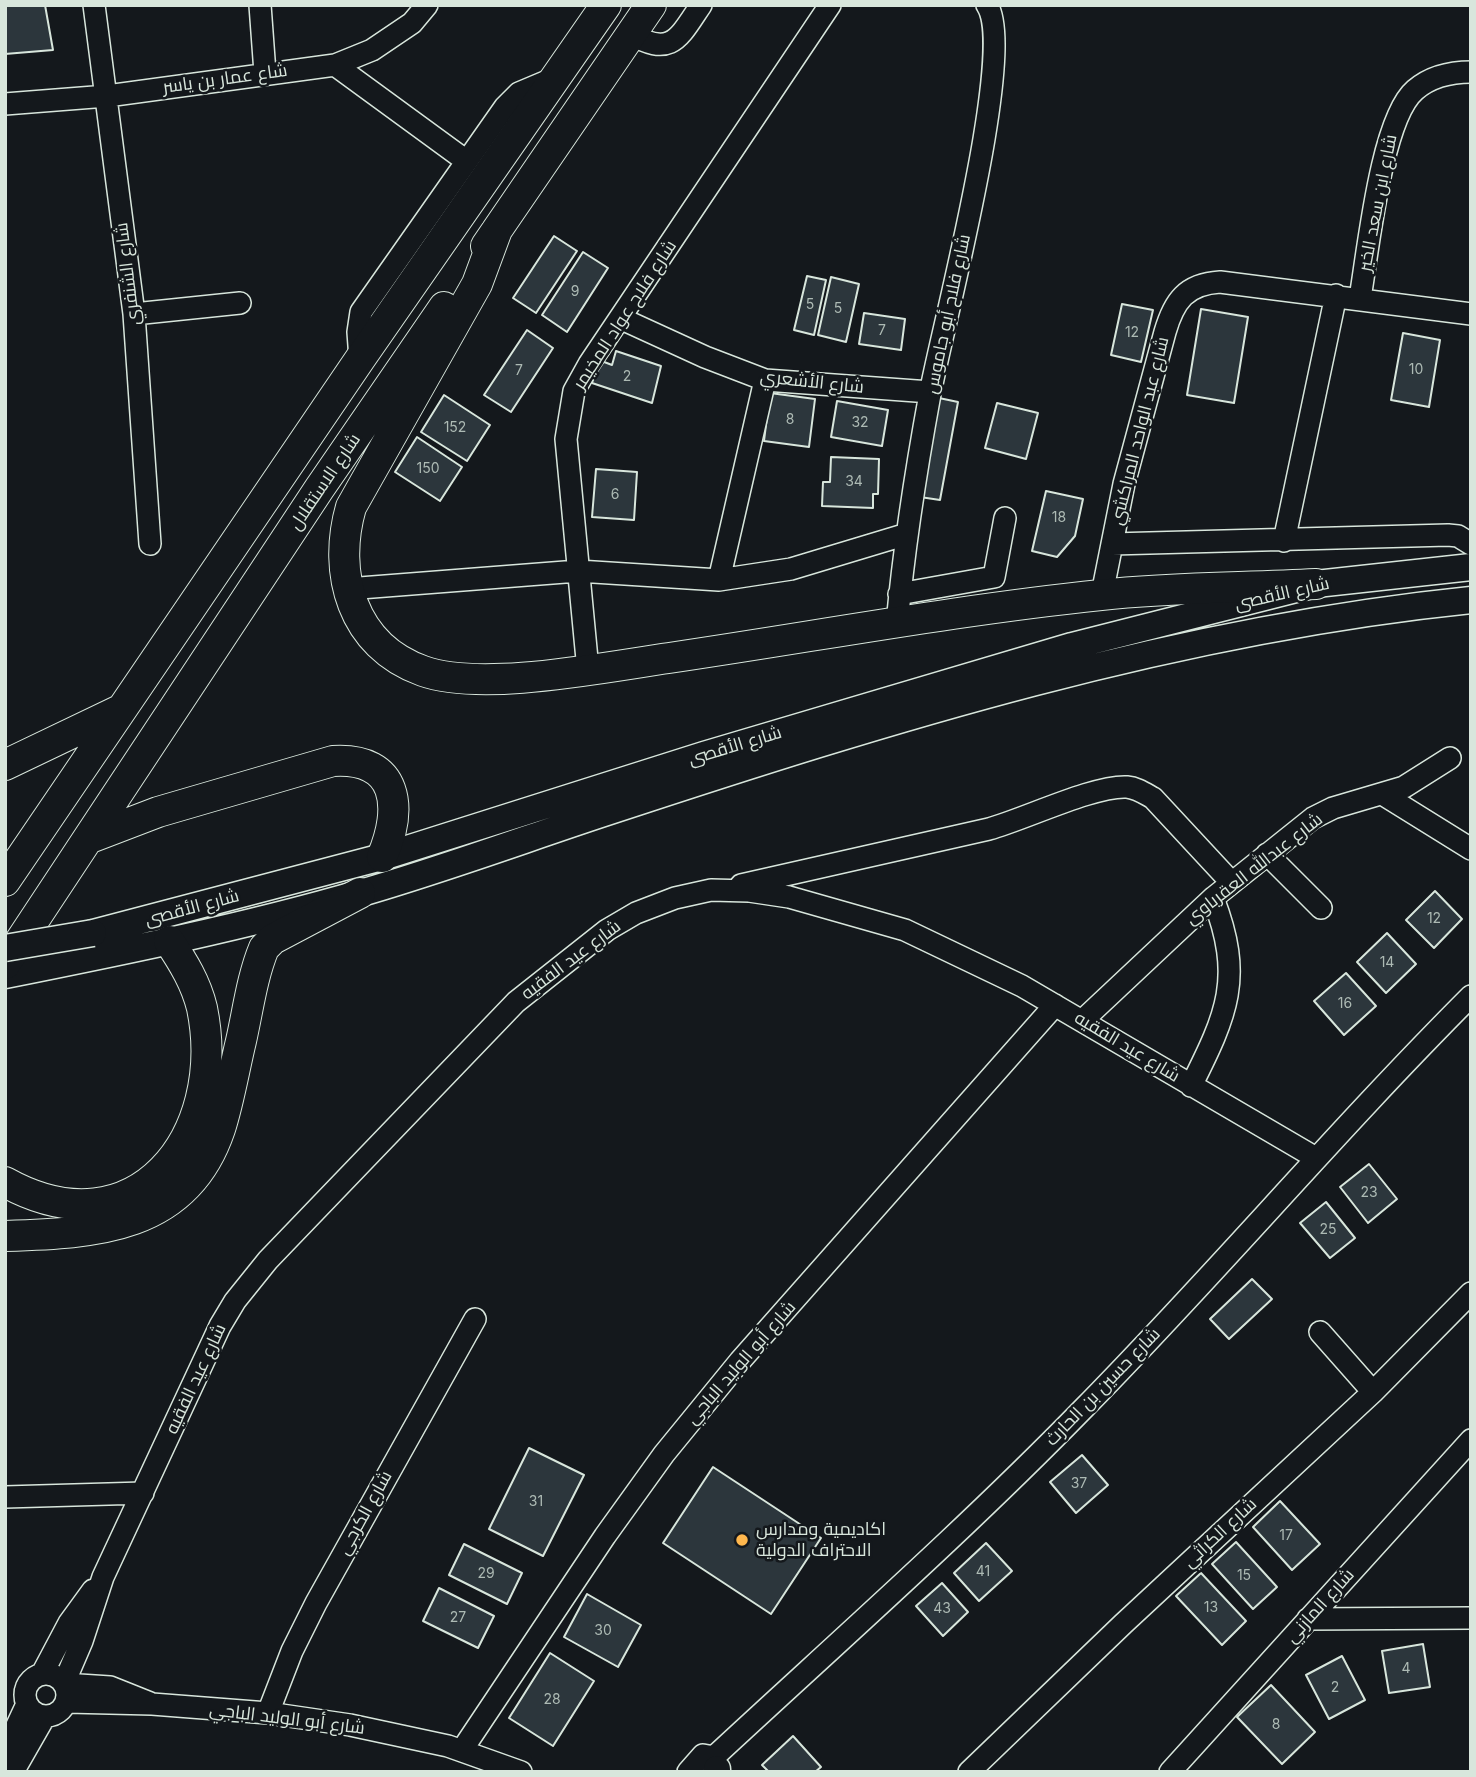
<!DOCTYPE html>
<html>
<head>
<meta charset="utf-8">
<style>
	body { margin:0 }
	#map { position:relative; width:1476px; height:1777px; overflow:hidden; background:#14181c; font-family:Inter,sans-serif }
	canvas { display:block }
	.frame { position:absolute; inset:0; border:7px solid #d8e6dc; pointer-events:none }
</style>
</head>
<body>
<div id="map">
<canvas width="1476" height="1777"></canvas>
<div class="frame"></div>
</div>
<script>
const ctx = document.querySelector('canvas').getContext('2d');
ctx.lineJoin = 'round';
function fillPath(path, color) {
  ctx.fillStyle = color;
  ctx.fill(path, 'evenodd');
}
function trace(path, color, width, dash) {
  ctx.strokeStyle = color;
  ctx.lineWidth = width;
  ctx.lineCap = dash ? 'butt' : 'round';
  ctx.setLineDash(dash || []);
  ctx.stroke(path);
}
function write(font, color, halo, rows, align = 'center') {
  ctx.font = font + ' Inter,Cairo,sans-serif';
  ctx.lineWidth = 5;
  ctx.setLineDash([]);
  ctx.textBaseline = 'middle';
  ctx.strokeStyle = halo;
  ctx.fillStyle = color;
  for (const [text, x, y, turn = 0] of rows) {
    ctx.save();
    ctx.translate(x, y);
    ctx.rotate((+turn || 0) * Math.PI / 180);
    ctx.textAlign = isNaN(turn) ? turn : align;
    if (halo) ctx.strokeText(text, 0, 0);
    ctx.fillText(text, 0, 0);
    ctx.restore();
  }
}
const building = new Path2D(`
	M5 5H45L53 50 5 54Z
	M554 236 577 251 536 313 513 298Z
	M583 252 608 268 567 332 542 315Z
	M807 276 826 280 814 335 794 330Z
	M831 277 859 284 846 342 818 335Z
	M1122 304 1153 310 1141 362 1111 355Z
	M1201 309 1248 317 1234 403 1187 395Z
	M864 313 905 319 901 350 859 344Z
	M527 330 553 348 511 412 484 395Z
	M1403 333 1440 340 1429 407 1391 400Z
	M616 351 661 366 652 403 592 383 599 360 612 365Z
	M770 393 815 399 809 447 764 441Z
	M444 395 490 425 467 461 421 432Z
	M939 398 958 402 940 500 920 497Z
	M837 401 888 410 882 446 831 437Z
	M997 403 1038 413 1026 459 985 448Z
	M417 437 462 467 440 501 395 472Z
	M831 457 879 459 878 494H873V508L822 506 823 482H830Z
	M596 469 637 472 634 520 592 517Z
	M1046 491 1083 499 1075 536 1057 557 1032 551Z
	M1435 891 1462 919 1434 948 1406 920Z
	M1387 933 1416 964 1386 993 1357 962Z
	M1346 973 1376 1006 1344 1035 1314 1001Z
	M1369 1164 1397 1199 1368 1223 1340 1187Z
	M1326 1202 1355 1238 1330 1258 1300 1223Z
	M1252 1279 1272 1299 1229 1339 1210 1319Z
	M529 1448 584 1475 543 1556 489 1529Z
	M1082 1455 1108 1485 1076 1513 1050 1482Z
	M713 1467 821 1538 771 1614 663 1543Z
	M1280 1501 1320 1544 1292 1570 1253 1527Z
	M1236 1542 1277 1587 1253 1609 1212 1564Z
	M986 1543 1012 1571 979 1601 954 1573Z
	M464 1544 522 1573 507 1604 449 1575Z
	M1201 1573 1246 1621 1222 1645 1176 1596Z
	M942 1583 968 1612 943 1636 916 1606Z
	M439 1588 494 1616 478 1648 423 1621Z
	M587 1594 641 1625 618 1667 564 1637Z
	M1423 1644 1430 1687 1389 1693 1382 1651Z
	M550 1653 594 1681 553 1746 509 1718Z
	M1342 1656 1365 1700 1329 1719 1306 1675Z
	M1271 1685 1315 1732 1282 1764 1237 1717Z
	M793 1736 821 1767 815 1772H769L762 1765Z`);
fillPath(building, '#2c363c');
trace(building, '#d8e6dc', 2);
const minor = new Path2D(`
	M94 5 134 314 150 544
	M260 5 265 73
	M630 34C672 57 678 39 701 5
	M335 65 465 160
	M5 104 107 96 335 65 372 50 412 23 427 5
	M1360 298C1368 252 1381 119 1415 90 1430 77 1451 72 1471 72
	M134 314 240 303
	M622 319 705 357 765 380 930 392
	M360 359 358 332 361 312 505 107 519 93 557 77
	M1284 541 1336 295
	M1112 544 1448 535 1458 536 1471 544
	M719 580 791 569 907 534
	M347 589 578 571 719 580 765 380
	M899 594 994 577 1005 518
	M1102 594 1124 484 1165 332C1174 301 1186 284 1220 282L1471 314
	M897 624C904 547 916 470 930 394 942 328 1017 51 987 5
	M588 670 566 439 574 391 589 364 830 5
	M1384 795 1471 849
	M1267 854 1321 908
	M741 885 989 829C1025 819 1095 785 1127 787 1137 788 1144 793 1153 798L1231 882
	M1083 1020 1213 898 1313 818 1333 808 1404 787 1450 758
	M1191 1086C1227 1014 1244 978 1213 898
	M1320 1332 1373 1392
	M5 1497 143 1493
	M1308 1619 1471 1618
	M25 1695a21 21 0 1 1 42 0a21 21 0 1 1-42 0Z
	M42 1674 69 1623 93 1590
	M64 1683 82 1641 103 1577 220 1326 235 1301 268 1260 516 1002 607 930 636 913 675 898 711 890 749 891 789 897 905 930 1022 986 1316 1158
	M64 1684 110 1687 150 1703
	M67 1702 152 1704 268 1713 350 1725 448 1746 521 1772
	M268 1713 292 1651 316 1603 475 1319
	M462 1750 605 1536 664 1454 740 1361 1055 1005
	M5 1751 27 1704
	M714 1757C838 1642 965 1530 1083 1409 1216 1274 1337 1130 1471 996
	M13 1772 45 1716
	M688 1772 703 1755 714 1757
	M969 1772 1123 1624 1373 1392 1471 1293
	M1170 1772 1471 1440`);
const major = new Path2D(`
	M93 933 382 857 704 755 1072 646 1316 584 1471 567
	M5 975C125 951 244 927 361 893 444 869 525 839 607 812 889 719 1175 630 1471 600
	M717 1772V1769`);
const highway = new Path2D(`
	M497 230 477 284 351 507C332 573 352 646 423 671 482 692 605 667 669 658 812 637 956 610 1101 595 1171 587 1244 588 1316 584
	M486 246 651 5
	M5 765 120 710
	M90 838 158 812 333 761C399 757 403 808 382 857
	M5 881 360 359 606 5
	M5 964 319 489 444 307
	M5 1182C136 1255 228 1135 202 1008 196 983 183 962 169 941
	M5 1236C96 1233 186 1230 220 1129 229 1101 234 1070 241 1041 248 1010 252 977 264 948L273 939 360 893`);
trace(minor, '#d8e6dc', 24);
trace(major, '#d8e6dc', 29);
trace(highway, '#d8e6dc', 32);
trace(minor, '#14181c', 21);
trace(major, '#14181c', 26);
trace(highway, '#14181c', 30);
const majorBridge = new Path2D(`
	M5 948 93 933`);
trace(majorBridge, '#d8e6dc', 29, []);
trace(majorBridge, '#14181c', 26);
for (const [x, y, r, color] of [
	[742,1540,7,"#ffb74d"]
]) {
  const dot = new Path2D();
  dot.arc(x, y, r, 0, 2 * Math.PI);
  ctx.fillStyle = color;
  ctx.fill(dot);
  trace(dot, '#14181c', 2.5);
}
write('14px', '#adbab4', null, [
	["9",575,292],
	["5",810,305],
	["5",838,309],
	["7",882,331],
	["12",1132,333],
	["10",1416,370],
	["7",519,371],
	["2",627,377],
	["8",790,420],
	["32",860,423],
	["152",455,428],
	["150",428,469],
	["34",854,482],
	["6",615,495],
	["18",1059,518],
	["12",1434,919],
	["14",1387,963],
	["16",1345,1004],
	["23",1369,1193],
	["25",1328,1230],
	["37",1079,1484],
	["31",536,1502],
	["17",1286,1536],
	["41",983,1572],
	["29",486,1574],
	["15",1244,1576],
	["13",1211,1608],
	["43",942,1609],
	["27",458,1618],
	["30",603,1631],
	["4",1406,1669],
	["2",1335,1688],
	["28",552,1700],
	["8",1276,1725]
]);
write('18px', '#d8e6dc', '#14181c', [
	["شاع عمار بن ياسر",225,79,-8],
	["شارع ابن سعد الخير",1378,203,-79],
	["شارع الشنفري",128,274,-97],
	["شارع فلاح أبو جاموس",948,314,-78],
	["شارع فلاح عواد المخيمر",625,315,-57],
	["شارع الأشعري",812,382,6],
	["شارع عبد الواحد المراكشي",1140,431,-76],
	["شارع الاستقلال",325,482,-56],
	["شارع الأقصى",1282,594,-13],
	["شارع الأقصى",735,746,-17],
	["شارع عبدالله العقرباوي",1254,869,-38],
	["شارع الأقصى",192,908,-15],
	["شارع عيد الفقيه",571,960,-37],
	["شارع عيد الفقيه",1127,1047,31],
	["شارع أبو الوليد الباجي",741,1363,-49],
	["شارع عيد الفقيه",196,1379,-65],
	["شارع حسين بن الحارث",1103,1387,-46],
	["شارع الكرجي",365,1513,-61],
	["شارع الكراثي",1220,1533,-43],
	["شارع المازني",1320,1606,-48],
	["شارع أبو الوليد الباجي",287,1719,7]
]);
write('18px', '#d8e6dc', '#14181c', [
	["اكاديمية ومدارس",756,1530],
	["الاحتراف الدولية",756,1551]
], 'left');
</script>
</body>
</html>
